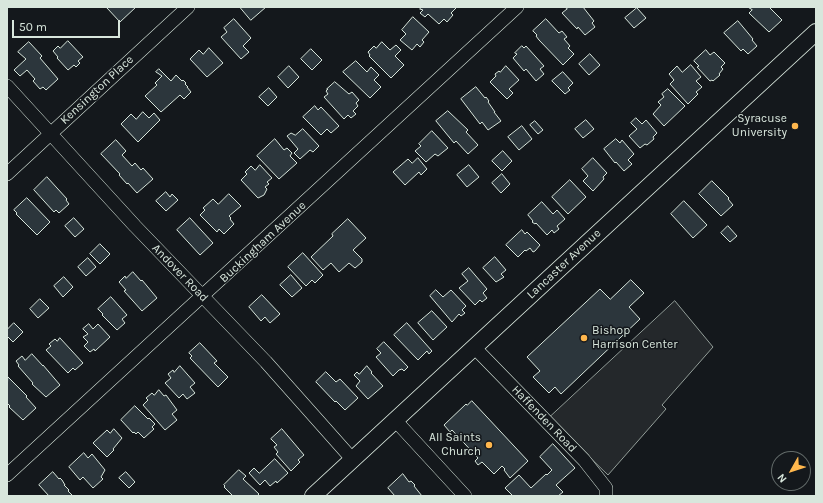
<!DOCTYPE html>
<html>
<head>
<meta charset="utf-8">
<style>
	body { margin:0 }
	#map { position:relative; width:823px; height:503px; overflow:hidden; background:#14181c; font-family:Karla,sans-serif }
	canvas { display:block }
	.frame { position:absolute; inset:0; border:8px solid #d8e6dc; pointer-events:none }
	.north { position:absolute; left:771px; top:451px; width:40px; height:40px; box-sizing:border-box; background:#14181c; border:1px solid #626a69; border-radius:50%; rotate:231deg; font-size:11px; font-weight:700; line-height:16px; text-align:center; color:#d8e6dc }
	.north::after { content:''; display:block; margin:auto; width:14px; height:18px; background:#ffb74d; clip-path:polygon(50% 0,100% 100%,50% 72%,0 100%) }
	.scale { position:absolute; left:12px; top:20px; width:108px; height:18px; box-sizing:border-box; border:2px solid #d8e6dc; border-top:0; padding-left:5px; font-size:12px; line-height:14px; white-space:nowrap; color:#d8e6dc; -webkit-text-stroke:3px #14181c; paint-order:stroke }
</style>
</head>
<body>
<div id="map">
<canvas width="823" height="503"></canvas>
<div class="frame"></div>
<div class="north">N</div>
<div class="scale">50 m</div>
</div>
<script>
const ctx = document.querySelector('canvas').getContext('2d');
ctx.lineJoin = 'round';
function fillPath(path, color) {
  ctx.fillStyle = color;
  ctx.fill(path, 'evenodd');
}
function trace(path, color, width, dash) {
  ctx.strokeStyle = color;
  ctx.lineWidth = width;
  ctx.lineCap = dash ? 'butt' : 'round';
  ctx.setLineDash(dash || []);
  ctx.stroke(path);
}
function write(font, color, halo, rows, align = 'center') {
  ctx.font = font + ' Karla,sans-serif';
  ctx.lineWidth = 3;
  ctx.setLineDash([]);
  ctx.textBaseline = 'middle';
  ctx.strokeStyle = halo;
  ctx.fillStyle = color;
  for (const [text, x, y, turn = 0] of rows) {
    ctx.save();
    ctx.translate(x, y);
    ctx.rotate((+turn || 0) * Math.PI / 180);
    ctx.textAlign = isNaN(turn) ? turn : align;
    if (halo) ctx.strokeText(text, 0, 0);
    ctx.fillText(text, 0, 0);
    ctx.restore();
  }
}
const parking = new Path2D(`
	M675 301 713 347 662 405 666 409 608 475 549 418Z`);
fillPath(parking, '#24282b');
trace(parking, '#939e99', 1);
const building = new Path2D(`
	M109 7H136L120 22 107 8Z
	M240 7H266L251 20Z
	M422 7H457L451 13 453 15 447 22 444 19 439 24 428 14 425 17 420 13 423 10 420 9Z
	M565 7H583L594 21 592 23 595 27 585 35 578 27 577 29 562 13 567 9Z
	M748 7H769L782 20 769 32 750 14 749 13 752 10Z
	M637 8 646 18 634 28 625 18Z
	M413 17 429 32 422 40 424 42 420 47 417 44 412 50 400 40 406 34 402 30Z
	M234 19 251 38 243 46 249 52 241 59 221 37 227 32 224 28Z
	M546 19 559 33 562 31 567 37 564 39 570 46 568 48 574 54 563 65 539 40 536 36 537 35 533 31Z
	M738 21 753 39 752 40 757 46 748 54 743 49 741 51 724 33Z
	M68 41 83 57 78 61 80 63 76 67 74 65 68 70 57 58 58 57 53 51 58 46 60 48Z
	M29 42 42 56 40 58 58 79 46 90 43 87 40 89 33 81 35 79 27 70 20 76 14 70 26 59 18 52Z
	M382 42 390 50 396 45 401 50 395 56 404 65 391 78 369 56 370 55 368 52 374 46 376 48Z
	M522 46 524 48 526 46 544 66 540 69 544 74 536 81 526 69 524 71 513 58 517 54 515 53Z
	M209 48 223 63 207 77 190 59 199 50 203 54Z
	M311 49 322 60 312 70 301 59Z
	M706 50 710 55 714 52 725 63 721 67 723 69 719 74 720 75 713 81 712 80 710 81 697 67 699 66 694 61Z
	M590 54 600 65 589 75 579 64Z
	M356 61 367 72 371 67 379 75 374 80 381 87 370 98 343 72Z
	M691 65 701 77 696 81 702 87 696 92 698 94 688 104 670 84 674 80 669 74 677 66 682 72Z
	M289 66 299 77 288 88 278 77Z
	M506 66 519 80 509 89 513 93 507 99 490 82 496 76 495 74 499 71 500 72Z
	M159 69 171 81 176 75 182 81 183 80 186 83 185 84 188 87H187L191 92 184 99 180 95 161 112 145 96 157 85 155 83 162 76 156 72Z
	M563 72 573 83 568 88 570 90 565 94 552 81Z
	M335 82 349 94 352 92 359 100 356 103 358 106 353 111 356 114 351 118 348 115 344 119 324 97 328 94 326 91 328 89H327Z
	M476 87 485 98 486 97 489 101 488 102 495 112H494L501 121 488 130 482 122 480 124 461 99Z
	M269 88 277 97 268 106 259 97Z
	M668 89 685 106 664 126 653 114 661 105 658 102 664 97 662 94Z
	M315 106 318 110 321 107 339 126 331 133 327 129 321 135 303 117Z
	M448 111 468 130 466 132 478 145 468 154 456 141 454 143 436 121Z
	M143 112 149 118 154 113 160 120 138 142 121 124 131 114 136 119Z
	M636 118 642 124 646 120 657 133 653 137 654 139 647 145 645 144 640 148 629 136 637 129 631 123Z
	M586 120 594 129 583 138 575 129Z
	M535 121 543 130 538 134 530 125Z
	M522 126 532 139 519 150 508 137Z
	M303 129 319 146 313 152 310 150 300 159 294 153 298 149 287 136 291 133 295 135Z
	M432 131 448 148 438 156 435 154 426 162 415 151 421 146 419 144Z
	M275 139 284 150 287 148 292 153 290 156 297 163 279 179 257 156Z
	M616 139 620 143 622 140 634 154 628 160 632 164 624 171 616 162 615 163 604 149Z
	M116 140 126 151 122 155 132 166 135 163 141 170 143 168 153 179 137 193 128 183 127 184 119 175 120 174 101 154Z
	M503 151 512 161 502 171 492 161Z
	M418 158 427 169 421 175 419 172 405 185 393 172 408 159 412 163Z
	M593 158 607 173 603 177 604 179 593 191 583 181 588 176 582 169Z
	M260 165 272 178 267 182 269 184 265 187 267 189 264 195 258 198 241 180 247 174 245 172 251 166 255 170Z
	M469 165 479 177 467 187 457 175Z
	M502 174 510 184 501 193 492 183Z
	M47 177 67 199 66 200 69 204 59 213 56 210 54 212 34 190Z
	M570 180 586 197 568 214 552 197Z
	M712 181 729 198 728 199 733 205 721 216 699 194Z
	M166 192 170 197 172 194 178 200 166 211 156 201Z
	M229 194 241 206 229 216 231 218 230 219 234 224 224 234 219 229 217 232 200 215 205 210 203 208 213 199 218 204Z
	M27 198 50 222 37 235 16 214 17 213 14 210Z
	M684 201 707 225 693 238 671 214Z
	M542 202 553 214 557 210 565 219 557 226 559 229 554 233 552 230 547 235 536 223 535 224 532 222 533 221 528 215Z
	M74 218 84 229 75 237 65 226Z
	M190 218 213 243 200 255 177 230Z
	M348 219 366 238 353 250 362 259V262L355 268 349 263 339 272 331 263 323 270 311 257 333 236 332 234Z
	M728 226 737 236 730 242 721 233Z
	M522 230 525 234 527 232 540 245 535 251 533 252 530 248 526 251 525 250 518 257 506 245Z
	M100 244 110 254 100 264 90 254Z
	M303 253 323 275 315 283 312 280 306 286 288 267Z
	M495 257 506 270 501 274 504 277 496 282 483 268Z
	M88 258 96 267 86 276 78 267Z
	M469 268 487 289 483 293 487 298 482 302 480 300 475 305 459 288 468 281 462 274Z
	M133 272 141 281 142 280 157 298 142 311 124 291 126 290 119 282 125 276 126 278Z
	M291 275 302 288 292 297 280 285Z
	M64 277 73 287 63 297 54 286Z
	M631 280 644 293 629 307 640 319 561 394 555 387 549 393 533 377 540 371 527 357 600 289 610 299Z
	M436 290 443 297 451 290 466 306 462 310 465 313 461 316 459 314 452 322 430 296Z
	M262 295 280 314 270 323 265 317 261 321 249 307Z
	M111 297 127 315 122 319 125 323 117 330 102 315 103 314 98 309Z
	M40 299 49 308 38 318 30 309Z
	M432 311 447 327 433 340 418 323Z
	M14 323 23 332 13 342 7 336V330Z
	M407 323 432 351 429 354 427 351 418 360 394 335Z
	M89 324 93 329 98 324 110 337 95 351 94 349 90 352 84 346 88 342 83 337 88 334 83 329Z
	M60 338 83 363 75 370 73 368 68 373 46 350 51 346 49 344 55 339 57 341Z
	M384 342 408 367 404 371 402 369 399 370 393 376 376 357 381 353 377 349Z
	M200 343 217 361 214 363 228 377 218 387 190 358 192 356 189 353Z
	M32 354 43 366V365L60 385 46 397 32 384 33 383 18 366 19 365 16 361 22 356 25 360Z
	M180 366 195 383 190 387 195 393 187 399 183 394 179 398 165 383 171 378 168 374 173 370 174 372Z
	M367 366 372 372 371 373 383 386 368 399 356 386 360 381 354 375 357 372 359 374Z
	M326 372 336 382 340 379 358 398 345 410 336 401 335 402 316 382Z
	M8 377 27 396 26 397 36 408 23 420 9 407 10 406 7 403Z
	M159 390 164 396 166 395 177 410 172 414 177 420 165 430 143 405 148 400 146 398 152 393 154 395Z
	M472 401 528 461 510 478 504 470 505 469 502 466 494 474 482 462 478 465 475 461 478 458 452 430 450 432 444 425 466 404 467 405Z
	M135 406 148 419 149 418 155 424 152 427 154 429 144 438 138 432 136 434 134 432 133 433 121 420Z
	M114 429 122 438 113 449 114 450 107 457 93 443 107 430 110 433Z
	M282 429 304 455 298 460 300 462 291 471 276 454 278 452 274 447 277 445 271 439Z
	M553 444 575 468 556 485 563 492 558 496H513L505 488 519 475 531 488 546 474 547 475 552 470 540 457Z
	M84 453 88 458 92 454 105 470 101 477 103 479 93 488 83 477 80 480 69 467Z
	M275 459 288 473 277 483 276 481 270 486 265 480 260 485 249 473 254 468 259 473Z
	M239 470 246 476 243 479 259 494 257 496H233L224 487 225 486 224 485Z
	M53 472 59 479 60 478 62 480 65 485H64L69 490 68 491 72 495 70 496H49L39 485Z
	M126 472 135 482 129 488 119 478Z
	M403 474 409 482 411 481 415 485 414 486 422 496H395L388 488Z`);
fillPath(building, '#2c363c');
trace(building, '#d8e6dc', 1);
const minor = new Path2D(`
	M7 86 135 226 266 362 353 460
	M7 174 188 7
	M474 347 584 460 606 488V496
	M395 420 465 496
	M7 475 517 7`);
const tertiary = new Path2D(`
	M313 496 816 32`);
trace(minor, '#d8e6dc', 14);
trace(tertiary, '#d8e6dc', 18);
trace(minor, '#14181c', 13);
trace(tertiary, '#14181c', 16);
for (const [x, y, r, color] of [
	[795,126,4,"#ffb74d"],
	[584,338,4,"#ffb74d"],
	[489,445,4,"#ffb74d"]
]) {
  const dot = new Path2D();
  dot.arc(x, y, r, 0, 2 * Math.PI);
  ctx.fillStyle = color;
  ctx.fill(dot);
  trace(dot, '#14181c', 1.5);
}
write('12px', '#d8e6dc', '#14181c', [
	["Kensington Place",97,90,-43],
	["Buckingham Avenue",263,242,-43],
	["Lancaster Avenue",564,264,-43],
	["Andover Road",180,273,46],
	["Haffenden Road",544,419,46]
]);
write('12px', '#d8e6dc', '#14181c', [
	["Syracuse",787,119],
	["University",787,133],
	["Bishop",592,331,"left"],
	["Harrison Center",592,345,"left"],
	["All Saints",481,438],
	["Church",481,452]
], 'right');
</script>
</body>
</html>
